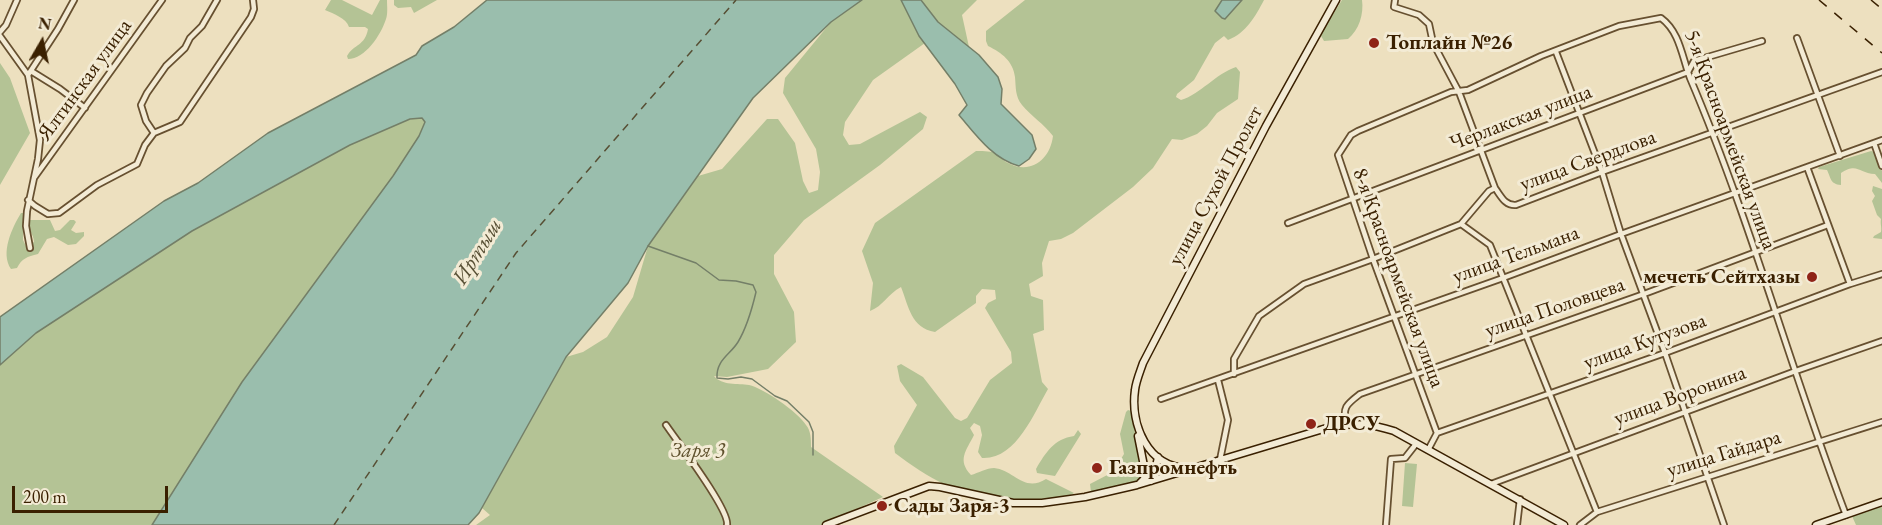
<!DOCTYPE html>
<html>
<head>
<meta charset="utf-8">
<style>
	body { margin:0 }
	#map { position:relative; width:1882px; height:525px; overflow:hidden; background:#ede0bf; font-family:"EB Garamond",serif }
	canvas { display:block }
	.north { position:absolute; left:12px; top:12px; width:60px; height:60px; -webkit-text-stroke:4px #f3ebd5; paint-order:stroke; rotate:9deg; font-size:16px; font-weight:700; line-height:24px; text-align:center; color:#3a2000 }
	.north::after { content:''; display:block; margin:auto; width:21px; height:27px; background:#3a2000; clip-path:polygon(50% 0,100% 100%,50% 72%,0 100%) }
	.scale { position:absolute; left:12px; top:486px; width:156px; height:27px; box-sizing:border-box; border:3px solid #3a2000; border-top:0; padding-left:8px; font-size:18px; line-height:21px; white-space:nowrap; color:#3a2000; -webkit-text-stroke:4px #f3ebd5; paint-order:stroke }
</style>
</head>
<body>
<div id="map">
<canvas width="1882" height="525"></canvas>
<div class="north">N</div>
<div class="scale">200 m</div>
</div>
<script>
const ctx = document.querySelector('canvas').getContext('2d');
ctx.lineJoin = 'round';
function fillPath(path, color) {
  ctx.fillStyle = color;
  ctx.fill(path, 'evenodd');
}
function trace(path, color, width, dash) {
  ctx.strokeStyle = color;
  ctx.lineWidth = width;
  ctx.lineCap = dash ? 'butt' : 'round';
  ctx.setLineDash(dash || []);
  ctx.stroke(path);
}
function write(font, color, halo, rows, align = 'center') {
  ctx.font = font + ' "EB Garamond",serif';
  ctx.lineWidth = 6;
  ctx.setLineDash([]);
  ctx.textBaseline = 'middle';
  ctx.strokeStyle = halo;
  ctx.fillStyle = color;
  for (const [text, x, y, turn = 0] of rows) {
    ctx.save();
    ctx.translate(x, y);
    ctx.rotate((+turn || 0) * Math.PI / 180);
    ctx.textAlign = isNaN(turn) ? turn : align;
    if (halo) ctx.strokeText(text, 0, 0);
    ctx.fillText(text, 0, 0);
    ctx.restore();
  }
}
fillPath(new Path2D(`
	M331 0H342L372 15 380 0H387C387 6 388 14 386 19 381 35 365 59 348 59L347 56C354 44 365 46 368 29L365 27H349C346 18 334 14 325 10Z
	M394 0H437L414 13 411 7 398 8 394 5Z
	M862 0H901L919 36 925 43 873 80 845 122 843 135 849 145 860 144 920 112 927 117 923 129 880 165 804 220 774 255V274L794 312 796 342 768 369 727 377 714 376C722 386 738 383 749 385 763 388 798 412 806 425 811 431 811 439 811 447L883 497 821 525H476L490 515 482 508 566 357 583 352 607 337 633 297 648 246 698 176 722 169 767 119H778L795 143 803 181 809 193 818 190 820 172 816 149 783 93 785 78 831 22Z
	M921 0H977L962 15 969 47 938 22Z
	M1025 0H1264C1255 17 1246 33 1228 40L1224 36 1215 43 1194 80 1177 94 1176 97 1181 100C1201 94 1215 74 1236 67L1240 72 1238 99 1217 113 1207 126 1197 134 1182 140 1172 139 1153 168 1133 187 1073 233 1061 239 1049 241 1042 263 1043 276 1029 284 1031 296 1043 300 1044 330 1033 334 1042 382 1048 389C1034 413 1016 460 982 458L978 452 982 435 980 426 974 423 970 428 974 435C966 451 957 460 971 475 978 473 987 468 994 468 1014 470 1024 493 1046 479L1074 493C1070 495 1066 498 1062 499 1035 506 972 497 946 485 928 477 911 465 895 453L894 446 917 405 900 381 897 366 901 364 923 377 955 418 961 421 967 418 990 380 1012 363 1011 352 985 308 988 303 996 299 995 290 982 289 976 296V303L935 332C911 328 909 307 901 287 888 294 883 306 870 311L873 283 862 251 875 223 976 151C981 151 989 151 995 153 999 155 1002 160 1006 162 1030 176 1050 160 1053 136 1044 124 1031 116 1022 105 1015 96 1016 88 1015 77 1013 61 1002 53 988 46L986 41V31Z
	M1342 0H1362C1364 14 1359 30 1348 39L1324 41 1321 36 1322 32Z
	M0 63 10 78 30 133 0 185Z
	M422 118 425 122 419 136 393 176 242 382 152 525H0V365L36 333 192 231 350 145 410 119Z
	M1871 151 1874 152 1882 171V183L1875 174C1859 174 1858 162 1841 173V185C1830 184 1831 178 1827 170L1818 169 1819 167Z
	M1873 186 1882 189V239L1873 238 1874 236 1881 232C1882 227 1880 224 1881 219L1877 215 1872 201 1875 196 1872 191Z
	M21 213H23V240L26 246 34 242C34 234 26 228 30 220H50L55 231 60 230 70 220H74L76 222 71 230 76 233 84 232V236L76 244 68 245 54 237 47 239 38 254C27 257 22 258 17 268L11 269C0 253 12 228 21 213Z
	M1128 410 1131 411 1143 476 1139 482 1096 493 1091 492 1090 484 1113 472 1124 454 1120 434 1126 412Z
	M1078 430 1081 434 1055 476 1037 473 1036 469C1046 452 1054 439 1074 436Z
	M1405 463 1417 464 1413 507 1402 506Z
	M1882 505V525H1856L1852 516Z`), '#b4c395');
const water = new Path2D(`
	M487 0H862L831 22 753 98 648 246 628 283 566 357 479 513 468 525H152L242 382 393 176 419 136 425 122 422 118 410 119 350 145 192 231 36 333 0 365V317L164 201 198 183 268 133 416 55 422 46 454 27Z
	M901 0H921L938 22 979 55 998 77 1002 89 1001 104 1032 135 1036 149 1029 159 1019 166C993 159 976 135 959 115L967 105 955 84 919 36Z
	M1222 0H1242L1225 19 1222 18 1215 11Z`);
fillPath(water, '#9abead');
trace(water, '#747f68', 1.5);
trace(new Path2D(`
	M648 246 696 263 719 280 736 281 753 285 756 292C752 309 747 327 738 342 730 355 716 360 717 378L728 379 741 377 752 379 775 396 787 401 809 422 813 432V455`), '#747f68', 1.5);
trace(new Path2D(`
	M334 525 516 253 736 0`), '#574f34', 1.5, [8, 6]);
const street = new Path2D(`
	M1395 0 1394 7 1419 15 1429 24 1433 43 1459 92 1495 188
	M0 32 6 25 17 0
	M0 36 28 75 40 140 38 159 27 211 26 226 30 248
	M1797 38 1840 156
	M1556 52 1602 172 1621 234 1665 353 1724 525
	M31 71 60 89 85 108
	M28 75 58 29 74 0
	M154 133 180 122 251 17 254 9 253 0
	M1874 143 1882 166
	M1807 167 1850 284
	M34 178 162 0
	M28 200 35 206 48 214 59 213 97 185 137 164 145 145 154 133 146 121 141 105 147 93 166 66 185 48 190 38 202 26 217 0
	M1288 223 1688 72 1694 61 1762 41
	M1461 224 1490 245 1597 512
	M1234 374V359L1259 316 1304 284 1373 259 1461 224 1489 191 1495 188C1501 196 1505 206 1516 205L1602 172 1882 72
	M1218 380 1228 420 1220 460
	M1161 399 1503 278 1621 234 1882 140
	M1346 424C1342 407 1347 404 1360 394L1644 294 1828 225
	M666 425C677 441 730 510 727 525
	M1437 433 1373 259 1338 155 1351 135 1358 131 1451 92 1468 90 1541 56 1619 26 1661 18C1680 32 1682 57 1690 78 1751 221 1791 371 1846 515
	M1428 450 1437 433 1665 353 1850 284 1882 274
	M1491 484 1793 372 1882 341
	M1386 525 1391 459 1405 458 1416 444
	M1517 525 1520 499
	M1580 525 1597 512 1882 422`);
const secondary = new Path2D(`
	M1138 436 1145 471 1144 479 1140 483
	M1187 468C1148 467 1130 425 1135 390 1136 381 1140 372 1143 363L1266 126 1336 0
	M1151 481 1156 467 1158 457
	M826 525 929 486 940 487 1013 503H1042L1085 497 1137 485 1330 427C1353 422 1372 424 1394 431L1564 525
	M1816 525 1882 502`);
trace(street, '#675030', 8);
trace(secondary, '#3a2000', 9);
trace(street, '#f3ebd5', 4.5);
trace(secondary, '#f3ebd5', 6);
trace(new Path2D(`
	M1819 0 1882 53
	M1871 0 1882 9`), '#3a2000', 1.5, [10, 10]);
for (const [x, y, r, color] of [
	[1374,43,6,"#8f2418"],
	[1812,277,6,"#8f2418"],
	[1311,424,6,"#8f2418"],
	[1097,468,6,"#8f2418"],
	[882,506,6,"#8f2418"]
]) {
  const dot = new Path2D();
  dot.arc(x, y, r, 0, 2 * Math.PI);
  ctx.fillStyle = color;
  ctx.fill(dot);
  trace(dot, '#f3ebd5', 2);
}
write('bold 21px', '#3a2000', '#f3ebd5', [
	["Топлайн №26",1386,43],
	["мечеть Сейтхазы",1800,277,"right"],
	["ДРСУ",1323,424],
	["Газпромнефть",1109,468],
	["Сады Заря-3",894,506]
], 'left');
write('21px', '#3a2000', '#f3ebd5', [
	["Ялтинская улица",85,80,-54],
	["Черлакская улица",1521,118,-21],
	["5-я Красноармейская улица",1730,140,70],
	["улица Свердлова",1588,161,-20],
	["улица Сухой Пролет",1216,186,-62],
	["улица Тельмана",1516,255,-20],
	["8-я Красноармейская улица",1398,278,70],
	["улица Половцева",1555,308,-19],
	["улица Кутузова",1645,342,-20],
	["улица Воронина",1680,396,-20],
	["улица Гайдара",1724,454,-17]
]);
write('italic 21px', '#5f512d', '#f3ebd5', [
	["Заря 3",698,451]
]);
write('italic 22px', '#574f34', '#f3ebd5', [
	["Иртыш",478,252,-58]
]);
</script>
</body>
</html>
